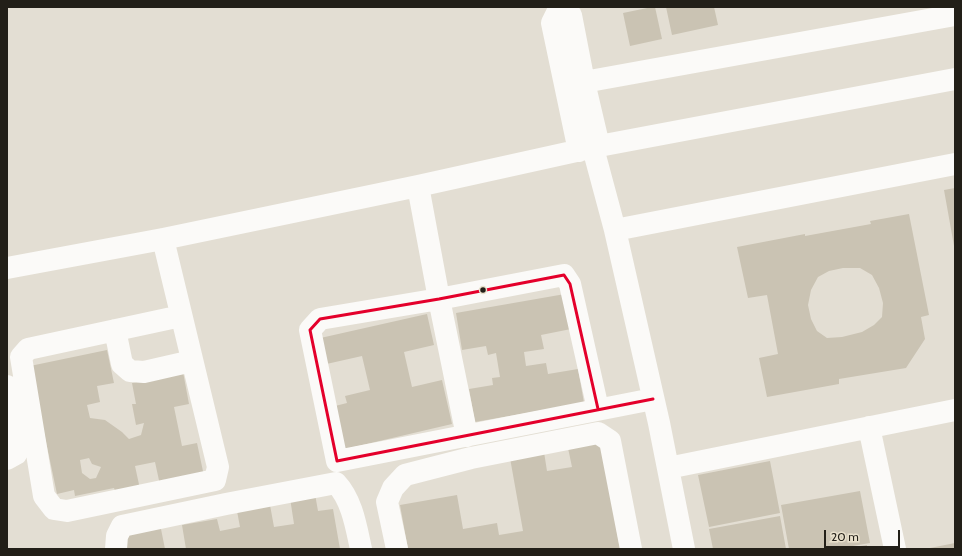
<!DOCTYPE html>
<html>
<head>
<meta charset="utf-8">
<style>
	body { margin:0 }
	#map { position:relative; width:962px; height:556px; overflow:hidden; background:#e3ded3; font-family:Cabin,sans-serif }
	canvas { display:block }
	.frame { position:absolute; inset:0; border:8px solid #221f18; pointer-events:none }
	.scale { position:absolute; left:824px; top:530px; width:76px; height:18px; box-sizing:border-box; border:2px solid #221f18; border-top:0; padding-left:5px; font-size:12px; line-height:14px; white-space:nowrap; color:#221f18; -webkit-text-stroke:3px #e9e1cd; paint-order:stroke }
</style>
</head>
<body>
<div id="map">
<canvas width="962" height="556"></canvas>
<div class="frame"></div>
<div class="scale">20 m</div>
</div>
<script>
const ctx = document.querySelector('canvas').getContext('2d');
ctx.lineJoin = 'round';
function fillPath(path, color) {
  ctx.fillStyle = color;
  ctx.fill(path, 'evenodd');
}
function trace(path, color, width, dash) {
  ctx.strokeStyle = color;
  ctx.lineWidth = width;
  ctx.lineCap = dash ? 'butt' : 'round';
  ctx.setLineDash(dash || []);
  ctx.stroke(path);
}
fillPath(new Path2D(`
	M652 7H655L662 39 630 46 623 13Z
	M666 7H714L718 25 672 35Z
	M955 188V246H954L944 190Z
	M909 214 929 315 921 317 925 339 906 368 839 379V384L767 397 759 358 778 354 767 295 748 298 737 247 805 234V236L871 224 870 221ZM843 268H860L872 275 879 288 883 303 882 317 874 325 862 332 842 337 827 338 817 331 811 319 808 305 811 290 818 277 829 271Z
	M565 294 571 329 541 335 544 349 524 352 526 366 546 363 548 374 578 369 584 403 475 422 469 389 493 385 492 378 500 377 496 353 488 355 486 346 462 350 456 313Z
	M427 314 434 345 404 352 412 387 442 380 452 424 341 450 331 407 347 403 345 396 370 390 362 356 322 365 316 339Z
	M107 350 114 383 97 386 100 402 87 405 90 418 105 420 122 432 129 439 141 435 144 423 136 425 132 404H136L132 383 183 372 189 404 174 407 182 446 197 443 204 476 160 485 155 462 135 466 140 489 116 494 114 488 75 496 74 490 57 494 30 366ZM89 458 92 464 101 467 96 478 90 479 82 473 80 460Z
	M601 442 620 549H408L400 505 457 495 463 529 497 523 499 535 523 531 510 458 544 452 547 471 572 467 568 448Z
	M770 461 780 513 709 527 698 475Z
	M860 491 870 543 835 549H789L781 505Z
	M315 494 318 511 333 509 340 549H186L182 525 217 519 220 531 240 527 237 511 270 505 274 527 294 524 290 498Z
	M780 516 786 549H713L709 529Z
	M160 524 165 549H124L121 531Z
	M955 543V549H930V548Z
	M867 545V549H848V548Z`), '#cac3b3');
trace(new Path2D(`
	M560 7 552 23 579 151
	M561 7 571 15 584 82 599 146
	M584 82 955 15
	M593 148 615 230 659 423 684 549
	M418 186 439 299 467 436
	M615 230 955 164
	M163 239 218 467 215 480 67 511 54 509 44 496 21 357 28 349 181 316
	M7 268 163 239 418 186 599 146 955 79
	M115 330 122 364 130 371 144 372 192 361
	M7 386 19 443 16 454 7 459
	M598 409 570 284 564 275 439 299 320 319 310 330 337 461 653 399
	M869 427 895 549
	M668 468 955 410
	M116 549 117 536 122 526 226 504 336 483C352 500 356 526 361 549
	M397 549 387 502 393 488 405 475 471 458 598 433 610 441 631 549`), '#fbfaf8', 22);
trace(new Path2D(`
	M598 409 570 284 564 275 439 299 320 319 310 330 337 461 653 399`), '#e4002b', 3);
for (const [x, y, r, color] of [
	[483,290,3.5,"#221f18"]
]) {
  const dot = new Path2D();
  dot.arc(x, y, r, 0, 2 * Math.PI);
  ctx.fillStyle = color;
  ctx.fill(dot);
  trace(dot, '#e9e1cd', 1.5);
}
</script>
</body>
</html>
